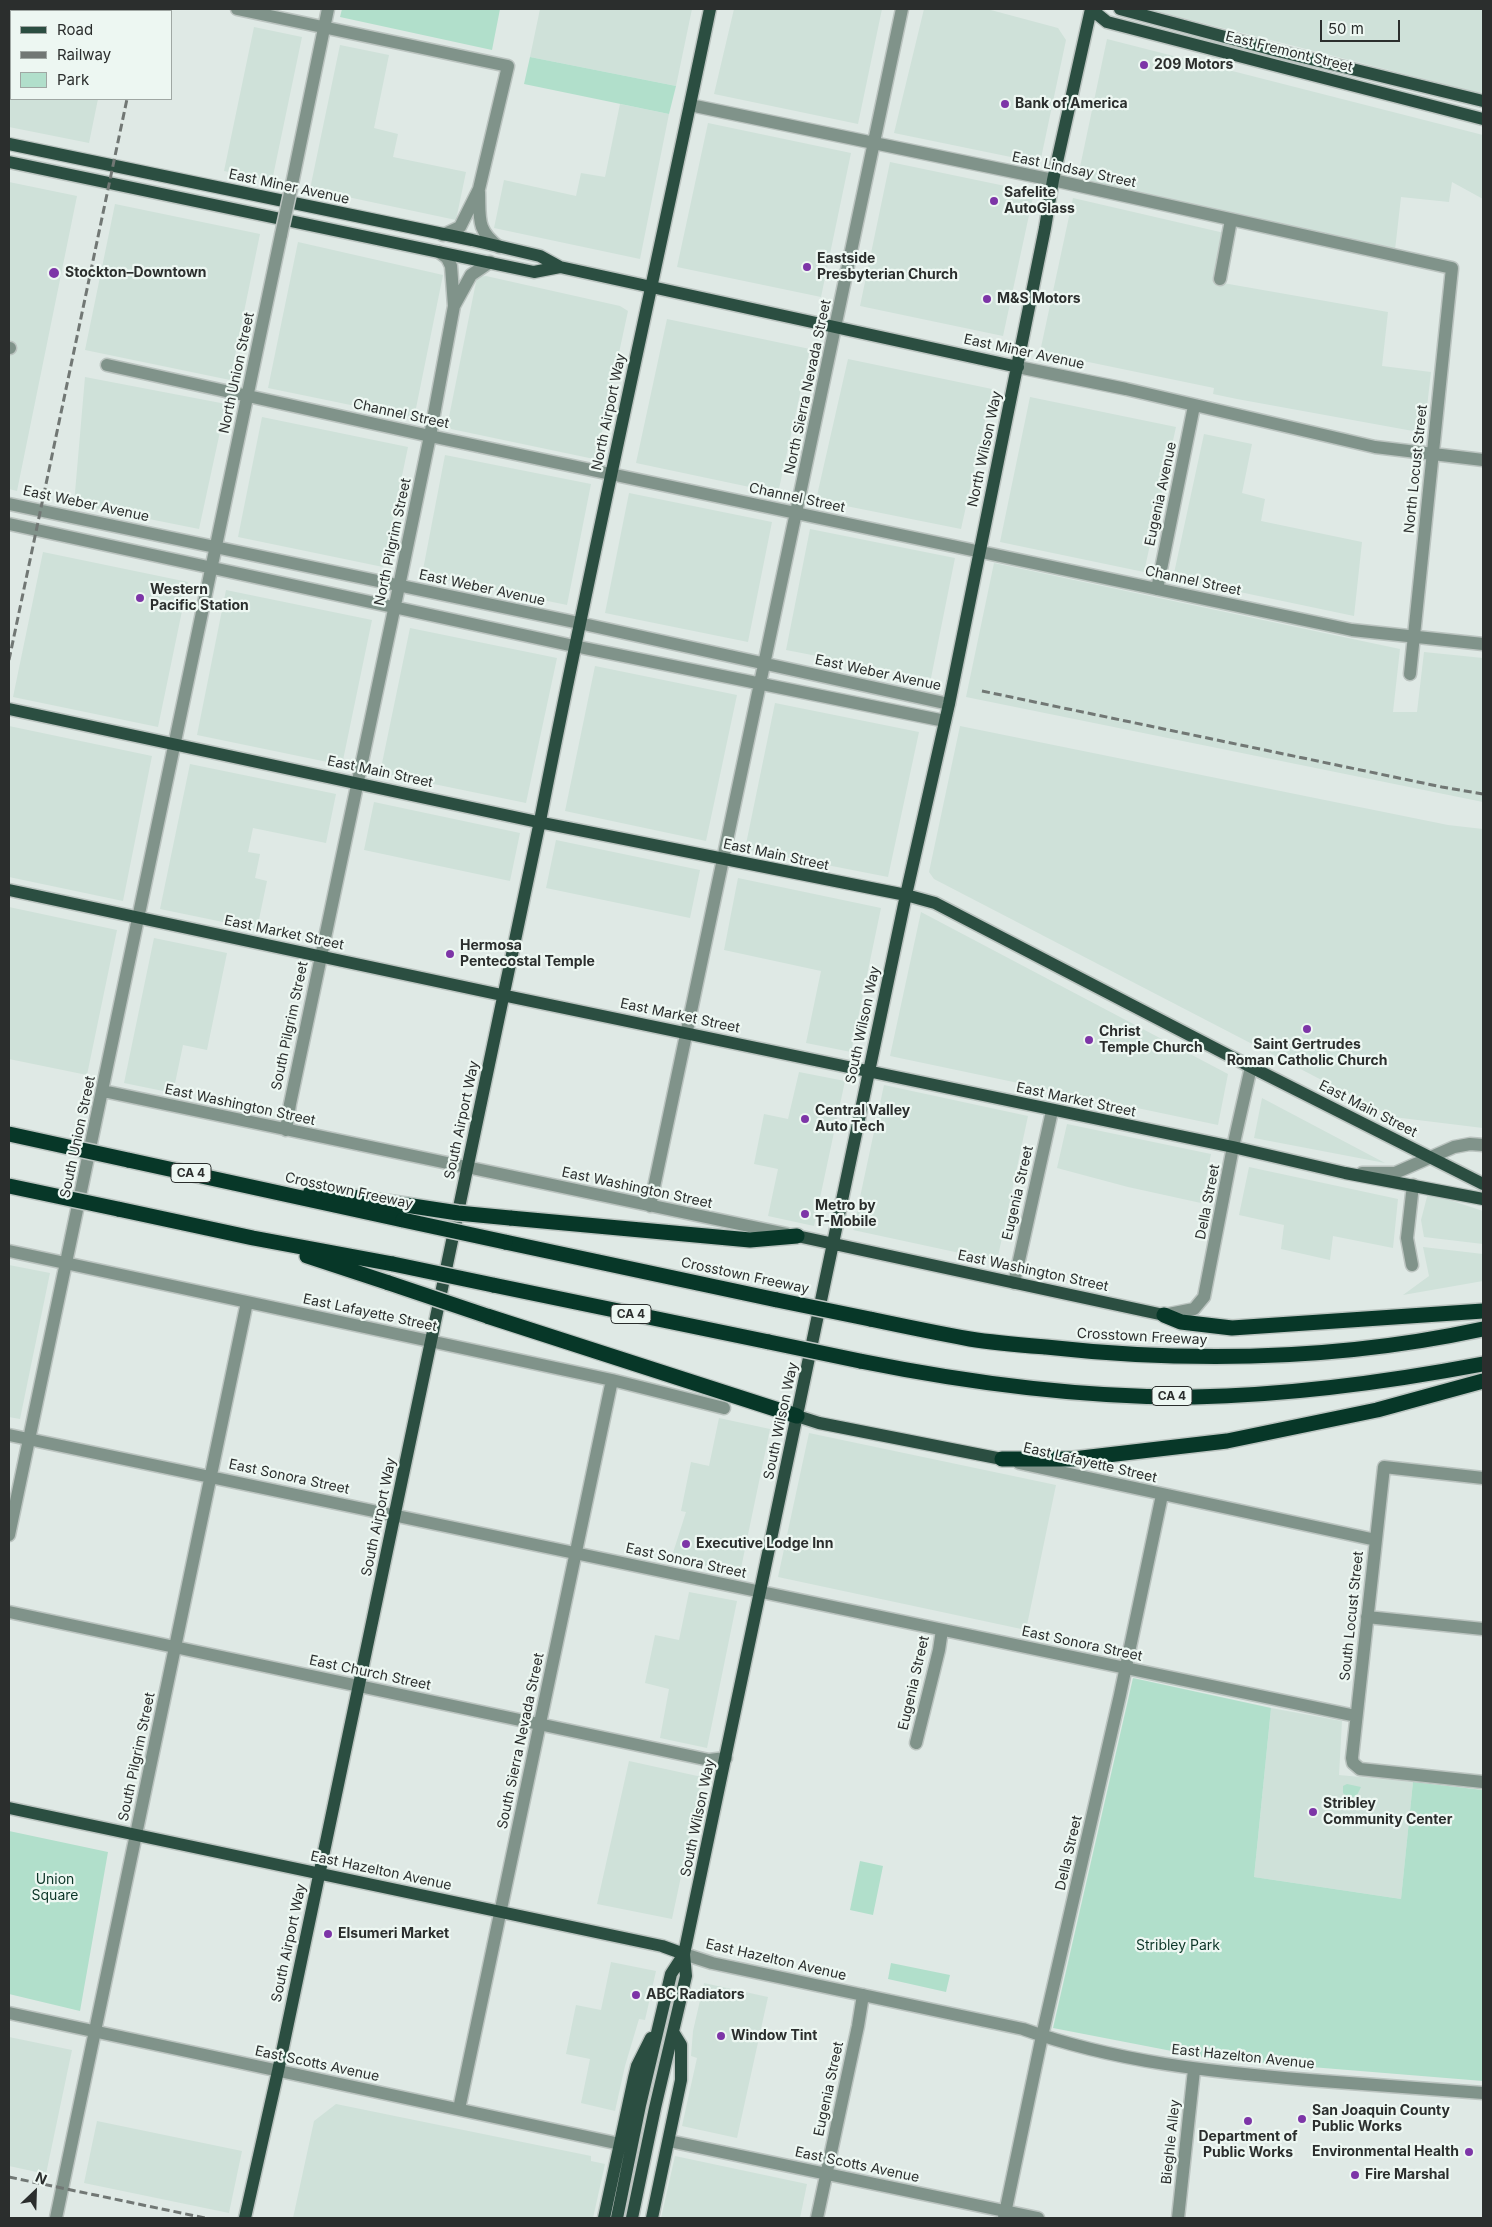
<!DOCTYPE html>
<html>
<head>
<meta charset="utf-8">
<style>
	body { margin:0 }
	#map { position:relative; width:1492px; height:2227px; overflow:hidden; background:#dfe9e5; font-family:Inter,sans-serif }
	canvas { display:block }
	.frame { position:absolute; inset:0; border:10px solid #2b2e2d; pointer-events:none }
	.legend { position:absolute; left:10px; top:10px; width:162px; height:90px; box-sizing:border-box; background:#edf7f2; border:1px solid #9fa7a3; margin:0; padding:6px 9px; list-style:none; font-size:15px; color:#2b2e2d }
	.legend li { display:flex; align-items:center; gap:10px; height:25px }
	.legend b { width:25px; border:1px solid #9fa7a3 }
	.north { position:absolute; left:10px; top:2167px; width:50px; height:50px; -webkit-text-stroke:4px #edf7f2; paint-order:stroke; rotate:24deg; font-size:14px; font-weight:700; line-height:20px; text-align:center; color:#2b2e2d }
	.north::after { content:''; display:block; margin:auto; width:18px; height:22px; background:#2b2e2d; clip-path:polygon(50% 0,100% 100%,50% 72%,0 100%) }
	.scale { position:absolute; left:1320px; top:20px; width:80px; height:22px; box-sizing:border-box; border:2px solid #2b2e2d; border-top:0; padding-left:6px; font-size:15px; line-height:18px; white-space:nowrap; color:#2b2e2d; -webkit-text-stroke:4px #edf7f2; paint-order:stroke }
</style>
</head>
<body>
<div id="map">
<canvas width="1492" height="2227"></canvas>
<div class="frame"></div>
<ul class="legend">
<li><b style="height:6px;background:#2b4e41"></b>Road</li>
<li><b style="height:6px;background:#717774"></b>Railway</li>
<li><b style="height:14px;background:#b1dfcb"></b>Park</li>
</ul>
<div class="north">N</div>
<div class="scale">50 m</div>
</div>
<script>
const ctx = document.querySelector('canvas').getContext('2d');
ctx.lineJoin = 'round';
function fillPath(path, color) {
  ctx.fillStyle = color;
  ctx.fill(path, 'evenodd');
}
function trace(path, color, width, dash) {
  ctx.strokeStyle = color;
  ctx.lineWidth = width;
  ctx.lineCap = dash ? 'butt' : 'round';
  ctx.setLineDash(dash || []);
  ctx.stroke(path);
}
function write(font, color, halo, rows, align = 'center') {
  ctx.font = font + ' Inter,sans-serif';
  ctx.lineWidth = 4.5;
  ctx.setLineDash([]);
  ctx.textBaseline = 'middle';
  ctx.strokeStyle = halo;
  ctx.fillStyle = color;
  for (const [text, x, y, turn = 0] of rows) {
    ctx.save();
    ctx.translate(x, y);
    ctx.rotate((+turn || 0) * Math.PI / 180);
    ctx.textAlign = isNaN(turn) ? turn : align;
    if (halo) ctx.strokeText(text, 0, 0);
    ctx.fillText(text, 0, 0);
    ctx.restore();
  }
}
fillPath(new Path2D(`
	M9 9H118L117 11H11V99H98L89 143 9 127Z
	M540 9H692L676 86 530 57Z
	M734 9H882L858 124 714 94Z
	M924 9H987L1058 28 1066 40 1040 163 894 133Z
	M1147 9H1483V94L1326 54Z
	M254 27 302 37 272 181 224 171Z
	M1107 39 1483 135V199L1452 182 1449 202 1401 197 1394 259 1076 186Z
	M340 45 389 55 374 128 398 134 393 157 466 172 456 220 310 189Z
	M620 104 669 114 640 259 494 228 504 180 576 196 581 173 605 177Z
	M708 123 851 153 821 297 677 267Z
	M890 162 1034 192 1003 336 860 306Z
	M9 182 77 196 17 491 9 489Z
	M1073 198 1233 235 1223 283 1388 312 1382 366 1431 372 1424 433 1237 399 1213 394 1214 388 1040 352Z
	M115 204 260 234 230 380 85 350Z
	M298 242 443 275 414 418 268 388Z
	M486 276 620 306 628 311 597 455 594 459 451 429 448 422 477 277Z
	M667 319 810 349 778 493 636 463Z
	M848 359 992 389 961 529 816 500Z
	M85 377 226 404 199 529 74 504Z
	M1030 397 1176 427 1144 572 1000 542Z
	M262 417 408 447 383 567 238 537Z
	M1204 434 1252 444 1242 493 1265 499 1261 521 1362 542 1354 616 1173 578Z
	M445 455 591 484 567 605 422 575Z
	M629 493 772 522 748 642 605 613Z
	M810 529 955 558 931 678 786 650Z
	M43 552 188 582 158 727 13 697Z
	M994 563 1400 649 1393 712H1417L1424 652 1483 658V802L966 697Z
	M226 590 372 620 342 765 197 735Z
	M410 628 557 658 526 803 380 773Z
	M595 666 737 695 706 841 565 811Z
	M775 703 919 732 888 877 745 849Z
	M9 726 152 756 123 901 9 877Z
	M960 726 1448 825 1483 829V1128L1393 1117 934 879 929 872Z
	M190 764 336 794 326 843 253 828 248 852 260 854 255 878 267 881 257 929 160 909Z
	M374 802 520 833 510 881 364 850Z
	M556 840 700 870 690 918 546 888Z
	M738 878 881 908 851 1052 806 1043 821 971 724 950Z
	M9 907 117 930 87 1075 9 1059Z
	M921 912 1228 1074 1218 1125 890 1056Z
	M154 938 227 953 207 1050 183 1045 173 1093 124 1083Z
	M799 1072 845 1081 814 1226 768 1216 778 1169 754 1164 764 1114 788 1119Z
	M884 1085 1028 1116 997 1261 853 1230Z
	M1262 1098 1385 1163 1254 1138Z
	M1067 1124 1211 1154 1201 1203 1128 1187 1057 1168Z
	M1249 1167 1398 1199 1393 1248 1333 1236 1330 1260 1281 1249 1284 1225 1239 1215Z
	M1428 1193 1483 1211V1244L1424 1237 1421 1220Z
	M1423 1247 1483 1254V1281L1403 1295 1429 1276Z
	M9 1265 50 1273 20 1419 9 1417Z
	M719 1418 770 1429 740 1573 671 1559 686 1512 681 1511 691 1462 709 1466Z
	M809 1433 1056 1485 1026 1630 778 1577Z
	M689 1592 737 1601 707 1748 660 1738 669 1689 645 1683 655 1635 679 1640Z
	M1271 1708 1342 1721 1339 1775 1413 1782 1401 1899 1254 1877Z
	M629 1761 702 1777 672 1919 597 1904Z
	M611 1962 656 1971 645 2020 639 2019 625 2066 615 2111 581 2103 590 2059 566 2054 576 2005 601 2010Z
	M704 1983 768 1997 737 2138 682 2126 697 2058 691 2056 693 2031Z
	M9 2037 72 2050 46 2174 9 2166Z
	M336 2104 591 2156V2161L605 2164 593 2218H293L314 2121Z
	M97 2121 242 2151 229 2213 84 2183Z
	M675 2156 807 2184 800 2218H661Z`), '#cfe1d9');
fillPath(new Path2D(`
	M342 9H500L492 50 340 17Z
	M530 57 676 86 669 114 524 84Z
	M1133 1678 1271 1708 1254 1877 1401 1899 1413 1782 1483 1790V2081L1213 2059 1053 2028Z
	M1347 1784 1361 1787 1356 1797 1346 1796 1343 1793V1786Z
	M9 1831 108 1852 80 2011 9 1994Z
	M860 1861 883 1866 873 1915 850 1910Z
	M891 1963 950 1975 946 1992 888 1979Z`), '#b1dfcb');
const minor = new Path2D(`
	M237 9 508 66 479 189 460 227 443 235
	M690 105 1053 180 1452 268 1410 674
	M292 184 328 9
	M479 192C480 218 476 230 499 247
	M1220 279 1231 220
	M454 306 471 275 490 262
	M9 348H10
	M107 365 430 436 1352 630 1483 644
	M1018 367 1126 389 1375 447 1483 460
	M9 504 579 623 949 704
	M9 524 574 646 945 721
	M1157 589 1194 406
	M103 1091 787 1234
	M286 1130 290 1104 399 586 430 436 454 306 451 266 447 258 439 252
	M1362 1173H1395L1454 1147 1470 1144 1483 1145
	M650 1206 902 9
	M9 1251 612 1380 724 1408
	M1412 1265 1407 1238 1413 1185
	M1014 1283 1052 1111
	M1164 1315 1194 1309 1204 1297 1233 1147 1251 1067
	M9 1435 1356 1716
	M1019 1463 1376 1540
	M1483 1478 1384 1467 1352 1758 1353 1763 1360 1769 1483 1782
	M9 1535 281 235
	M9 1612 709 1760 726 1758
	M1367 1617 1483 1629
	M916 1743 939 1650 942 1630
	M684 1954 712 1963 1023 2029C1115 2062 1213 2072 1309 2080 1367 2084 1425 2089 1483 2093
	M9 2013 620 2144
	M459 2109 612 1380
	M669 2141 1038 2218
	M56 2218 247 1302
	M817 2218 858 2026 863 1995
	M1004 2218 1042 2036 1120 1695 1162 1495
	M1178 2218 1194 2070`);
const major = new Path2D(`
	M1091 9 1107 22 1483 119
	M1120 9 1274 50 1483 101
	M9 144 472 240 540 256 560 267 1018 367
	M9 162 534 272 560 267
	M9 709 533 821 906 895 935 903 1251 1067 1483 1184
	M9 890 497 994 1233 1147 1345 1173 1483 1199
	M797 1236 1164 1315
	M797 1416 819 1423 1002 1459
	M9 1808 662 1946 684 1954
	M245 2218 278 2071 540 821C593 549 654 280 710 9
	M604 2218 634 2078 637 2066 651 2038
	M617 2218 640 2105 671 1974 684 1954
	M632 2218 655 2108 686 1976 684 1954 906 895 949 704 1045 228 1053 180 1091 9
	M652 2218 681 2080V2045L673 2032`);
const highway = new Path2D(`
	M128 1160 403 1220
	M311 1191 406 1205
	M118 1209 253 1238 393 1264
	M510 1218 750 1240 797 1236
	M505 1242 777 1300
	M307 1256 389 1283
	M493 1285 769 1342
	M1164 1315 1181 1322 1232 1328 1483 1311
	M487 1316 797 1416
	M870 1319C903 1326 937 1333 970 1339 995 1343 1021 1345 1046 1347 1191 1363 1340 1360 1483 1329
	M860 1361C969 1383 1083 1398 1194 1397 1292 1395 1388 1382 1483 1364
	M1002 1459H1073L1227 1441 1377 1410 1483 1381`);
trace(minor, '#bbc4c0', 15);
trace(major, '#bbc4c0', 15);
trace(highway, '#bbc4c0', 18);
trace(minor, '#80938a', 12);
trace(major, '#2b4e41', 12);
trace(highway, '#073728', 15);
trace(new Path2D(`
	M139 11 140 9
	M9 660 127 99
	M982 691 1442 787 1483 794
	M9 2177 205 2218`), '#717774', 3, [8, 4]);
const minorBridge = new Path2D(`
	M281 235 292 184`);
const highwayBridge = new Path2D(`
	M9 1134 128 1160
	M9 1186 118 1209
	M406 1205 458 1213 510 1218
	M403 1220 505 1242
	M393 1264 493 1285
	M389 1283 487 1316
	M777 1300 870 1319
	M769 1342 860 1361`);
trace(minorBridge, '#bbc4c0', 15, []);
trace(highwayBridge, '#bbc4c0', 18, []);
trace(minorBridge, '#80938a', 12);
trace(highwayBridge, '#073728', 15);
for (const [x, y, r, color] of [
	[1144,65,5,"#7d35a7"],
	[1005,104,5,"#7d35a7"],
	[994,201,5,"#7d35a7"],
	[807,267,5,"#7d35a7"],
	[54,273,6,"#7d35a7"],
	[987,299,5,"#7d35a7"],
	[140,598,5,"#7d35a7"],
	[450,954,5,"#7d35a7"],
	[1307,1029,5,"#7d35a7"],
	[1089,1040,5,"#7d35a7"],
	[805,1119,5,"#7d35a7"],
	[805,1214,5,"#7d35a7"],
	[686,1544,5,"#7d35a7"],
	[1313,1812,5,"#7d35a7"],
	[328,1934,5,"#7d35a7"],
	[636,1995,5,"#7d35a7"],
	[721,2036,5,"#7d35a7"],
	[1302,2119,5,"#7d35a7"],
	[1248,2121,5,"#7d35a7"],
	[1469,2152,5,"#7d35a7"],
	[1355,2175,5,"#7d35a7"]
]) {
  const dot = new Path2D();
  dot.arc(x, y, r, 0, 2 * Math.PI);
  ctx.fillStyle = color;
  ctx.fill(dot);
  trace(dot, '#edf7f2', 2);
}
for (const [x, y, w] of [
	[191,1173,40],
	[631,1314,40],
	[1172,1396,40]
]) {
  const box = new Path2D();
  box.roundRect(x - w / 2, y - 9.5, w, 19, 4);
  ctx.fillStyle = '#edf7f2';
  ctx.fill(box);
  trace(box, '#2b2e2d', 1);
}
write('bold 12px', '#2b2e2d', null, [
	["CA 4",191,1173],
	["CA 4",631,1314],
	["CA 4",1172,1396]
]);
write('14px', '#2b2e2d', '#edf7f2', [
	["East Fremont Street",1289,52,14],
	["East Lindsay Street",1074,170,12],
	["East Miner Avenue",289,187,12],
	["East Miner Avenue",1024,352,12],
	["North Union Street",237,373,-78],
	["North Sierra Nevada Street",808,387,-78],
	["North Airport Way",609,412,-78],
	["Channel Street",401,414,12],
	["North Wilson Way",985,449,-78],
	["North Locust Street",1416,469,-84],
	["Eugenia Avenue",1161,494,-78],
	["Channel Street",797,498,12],
	["East Weber Avenue",86,504,12],
	["North Pilgrim Street",393,542,-78],
	["Channel Street",1193,581,12],
	["East Weber Avenue",482,588,12],
	["East Weber Avenue",878,673,12],
	["East Main Street",380,772,12],
	["East Main Street",776,855,12],
	["East Market Street",284,933,12],
	["East Market Street",680,1016,12],
	["South Wilson Way",863,1025,-78],
	["South Pilgrim Street",290,1026,-78],
	["East Market Street",1076,1100,12],
	["East Washington Street",240,1105,12],
	["East Main Street",1368,1109,27],
	["South Airport Way",462,1120,-78],
	["South Union Street",78,1137,-78],
	["East Washington Street",637,1188,12],
	["Crosstown Freeway",349,1191,12],
	["Eugenia Street",1018,1193,-77],
	["Della Street",1208,1202,-79],
	["East Washington Street",1033,1271,12],
	["Crosstown Freeway",745,1276,12],
	["East Lafayette Street",370,1313,12],
	["Crosstown Freeway",1142,1337,3],
	["South Wilson Way",781,1421,-78],
	["East Lafayette Street",1090,1463,13],
	["East Sonora Street",289,1477,12],
	["South Airport Way",379,1517,-78],
	["East Sonora Street",686,1561,12],
	["South Locust Street",1352,1616,-84],
	["East Sonora Street",1082,1644,12],
	["East Church Street",370,1673,12],
	["Eugenia Street",914,1683,-77],
	["South Sierra Nevada Street",521,1741,-78],
	["South Pilgrim Street",137,1757,-78],
	["South Wilson Way",698,1818,-78],
	["Della Street",1069,1853,-77],
	["East Hazelton Avenue",381,1871,12],
	["South Airport Way",289,1943,-78],
	["East Hazelton Avenue",776,1960,13],
	["East Hazelton Avenue",1243,2057,6],
	["East Scotts Avenue",317,2064,12],
	["Eugenia Street",829,2089,-78],
	["Bieghle Alley",1171,2142,-84],
	["East Scotts Avenue",857,2165,12]
]);
write('bold 14px', '#2b2e2d', '#edf7f2', [
	["209 Motors",1154,65],
	["Bank of America",1015,104],
	["Safelite",1004,193],
	["AutoGlass",1004,209],
	["Eastside",817,259],
	["Presbyterian Church",817,275],
	["Stockton–Downtown",65,273],
	["M&S Motors",997,299],
	["Western",150,590],
	["Pacific Station",150,606],
	["Hermosa",460,946],
	["Pentecostal Temple",460,962],
	["Christ",1099,1032],
	["Temple Church",1099,1048],
	["Saint Gertrudes",1307,1045,"center"],
	["Roman Catholic Church",1307,1061,"center"],
	["Central Valley",815,1111],
	["Auto Tech",815,1127],
	["Metro by",815,1206],
	["T-Mobile",815,1222],
	["Executive Lodge Inn",696,1544],
	["Stribley",1323,1804],
	["Community Center",1323,1820],
	["Elsumeri Market",338,1934],
	["ABC Radiators",646,1995],
	["Window Tint",731,2036],
	["San Joaquin County",1312,2111],
	["Public Works",1312,2127],
	["Department of",1248,2137,"center"],
	["Public Works",1248,2153,"center"],
	["Environmental Health",1459,2152,"right"],
	["Fire Marshal",1365,2175]
], 'left');
write('14px', '#0c3527', '#edf7f2', [
	["Union",55,1880],
	["Square",55,1896],
	["Stribley Park",1178,1946]
]);
</script>
</body>
</html>
